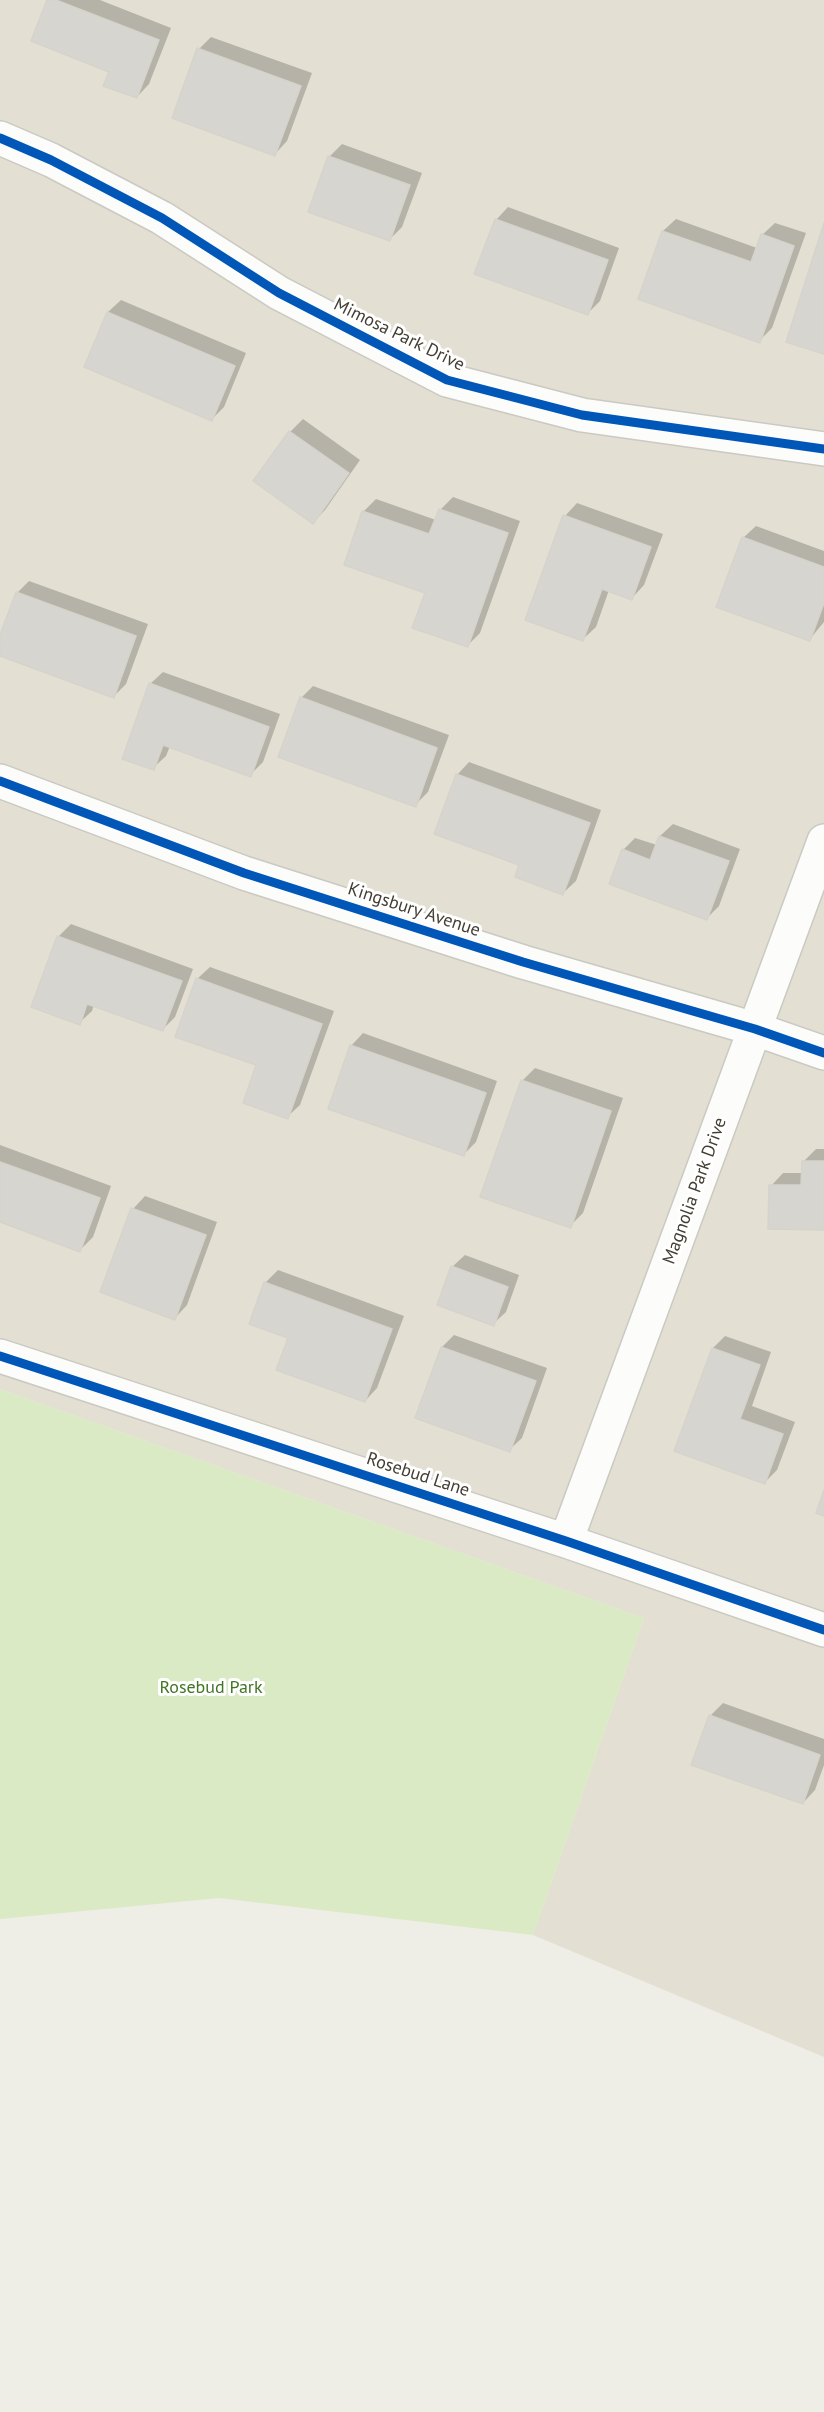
<!DOCTYPE html>
<html>
<head>
<meta charset="utf-8">
<style>
	body { margin:0 }
	canvas { display:block; background:#eeede6 }
</style>
</head>
<body>
<canvas width="824" height="2412"></canvas>
<script>
const ctx = document.querySelector('canvas').getContext('2d');
ctx.lineJoin = 'round';
function fillPath(path, color) {
  ctx.fillStyle = color;
  ctx.fill(path, 'evenodd');
}
function trace(path, color, width, dash) {
  ctx.strokeStyle = color;
  ctx.lineWidth = width;
  ctx.lineCap = dash ? 'butt' : 'round';
  ctx.setLineDash(dash || []);
  ctx.stroke(path);
}
function write(font, color, halo, rows, align = 'center') {
  ctx.font = font + ' "PT Sans",sans-serif';
  ctx.lineWidth = 6;
  ctx.setLineDash([]);
  ctx.textBaseline = 'middle';
  ctx.strokeStyle = halo;
  ctx.fillStyle = color;
  for (const [text, x, y, turn = 0] of rows) {
    ctx.save();
    ctx.translate(x, y);
    ctx.rotate((+turn || 0) * Math.PI / 180);
    ctx.textAlign = isNaN(turn) ? turn : align;
    if (halo) ctx.strokeText(text, 0, 0);
    ctx.fillText(text, 0, 0);
    ctx.restore();
  }
}
fillPath(new Path2D(`
	M0 0H824V2057L533 1935 644 1618 0 1389Z`), '#e3dfd3');
fillPath(new Path2D(`
	M0 1389 644 1618 533 1935 219 1898 0 1919Z`), '#daeac5');
fillPath(new Path2D(`
	M49 0H100L171 28 149 84 137 97Z
	M211 37 312 73 287 141 275 154 199 49Z
	M342 144 422 173 402 227 389 240 310 211 330 156Z
	M508 207 619 248 600 301 587 314 496 220Z
	M676 219 757 248 762 235 775 223 806 233 772 328 759 341 640 298 663 231Z
	M121 300 246 353 224 407 212 419 86 366 108 312Z
	M303 419 360 460 325 510 313 522 255 481 290 432Z
	M453 497 520 521 480 633 468 645 363 512 376 499 436 520 440 510Z
	M577 503 663 534 644 585 632 598 609 590 596 627 583 639 565 516Z
	M756 526 824 551V622L810 639 743 538Z
	M29 581 148 624 126 684 114 696 0 655V639L17 593Z
	M163 672 280 714 263 762 250 775 170 746 166 756 153 768 150 684Z
	M313 686 449 735 428 792 415 805 301 698Z
	M469 762 601 810 576 881 563 893 521 864 457 775Z
	M673 824 740 849 719 906 707 918 623 850 635 838 657 845 660 836Z
	M71 924 193 969 175 1017 163 1029 94 1004 92 1011 79 1023 58 937Z
	M210 967 334 1011 300 1105 287 1117 258 1064 197 979Z
	M363 1033 497 1081 476 1142 463 1155 351 1046Z
	M535 1068 623 1098 583 1213 570 1226 522 1081Z
	M0 1145 111 1186 93 1237 80 1250 0 1221Z
	M816 1149H824V1228L771 1186 783 1173H803V1162Z
	M145 1196 217 1222 187 1305 175 1318 133 1209Z
	M465 1255 519 1275 506 1312 493 1324 452 1267Z
	M278 1270 404 1316 377 1388 365 1401 290 1337 265 1283Z
	M454 1335 547 1368 522 1438 509 1450 417 1417 442 1347Z
	M725 1336 771 1352 752 1406 795 1422 777 1470 765 1482 676 1450 713 1348Z
	M723 1703 824 1739V1765L815 1790 803 1803 710 1716Z`), '#0003');
const building = new Path2D(`
	M47 0H56L159 40 137 98 103 86 109 72 31 41Z
	M197 48 301 86 275 156 172 118Z
	M328 156 410 185 390 241 308 212Z
	M495 219 608 260 588 315 474 274Z
	M824 223V354L786 342Z
	M662 231 751 262 761 234 794 246 760 343 638 299Z
	M107 312 235 366 212 421 84 367Z
	M289 431 349 473 313 524 253 481Z
	M439 509 508 533 468 647 412 628 425 593 344 565 362 511 429 534Z
	M563 515 651 547 632 600 602 589 583 641 525 620Z
	M742 537 824 567V603L810 641 716 607Z
	M16 592 136 636 114 698 0 656V635Z
	M149 683 269 727 251 777 163 745 154 770 122 759Z
	M300 697 437 748 416 807 278 757Z
	M456 774 590 823 563 895 515 877 519 865 434 834Z
	M659 836 729 861 707 920 609 884 622 849 650 860Z
	M57 936 182 981 163 1031 87 1004 80 1025 31 1007Z
	M196 978 322 1024 288 1119 243 1103 256 1065 175 1037Z
	M350 1045 486 1093 464 1156 328 1109Z
	M521 1080 611 1111 571 1228 480 1197Z
	M802 1161H824V1230L768 1229 769 1185H801Z
	M0 1162 100 1198 80 1252 0 1222Z
	M131 1208 206 1235 175 1320 100 1292Z
	M451 1266 508 1287 494 1326 437 1305Z
	M264 1282 392 1329 365 1402 276 1370 288 1338 249 1324Z
	M441 1347 536 1381 510 1452 415 1418Z
	M712 1348 760 1365 740 1419 783 1434 765 1484 674 1451Z
	M824 1490V1516L816 1513Z
	M709 1715 820 1755 803 1804 691 1765Z`);
fillPath(building, '#d7d5cf');
trace(building, '#d6d3cc', 1.5);
const minor = new Path2D(`
	M0 138 51 160 162 218 279 293 447 380 582 415 824 449
	M0 781 244 873 523 962 755 1029 824 1053
	M0 1356 566 1541 824 1630
	M566 1541 824 841`);
trace(minor, '#cac9c2', 36);
trace(minor, '#fcfcfb', 33);
trace(new Path2D(`
	M0 138 51 160 162 218 279 293 447 380 582 415 824 449
	M0 781 244 873 523 962 755 1029 824 1053
	M0 1356 566 1541 824 1630`), '#0057b8', 9);
write('18px', '#433e33', '#fff', [
	["Mimosa Park Drive",399,335,26],
	["Kingsbury Avenue",414,910,18],
	["Magnolia Park Drive",695,1191,-70],
	["Rosebud Lane",418,1475,18]
]);
write('18px', '#417526', '#fff', [
	["Rosebud Park",211,1688]
]);
</script>
</body>
</html>
